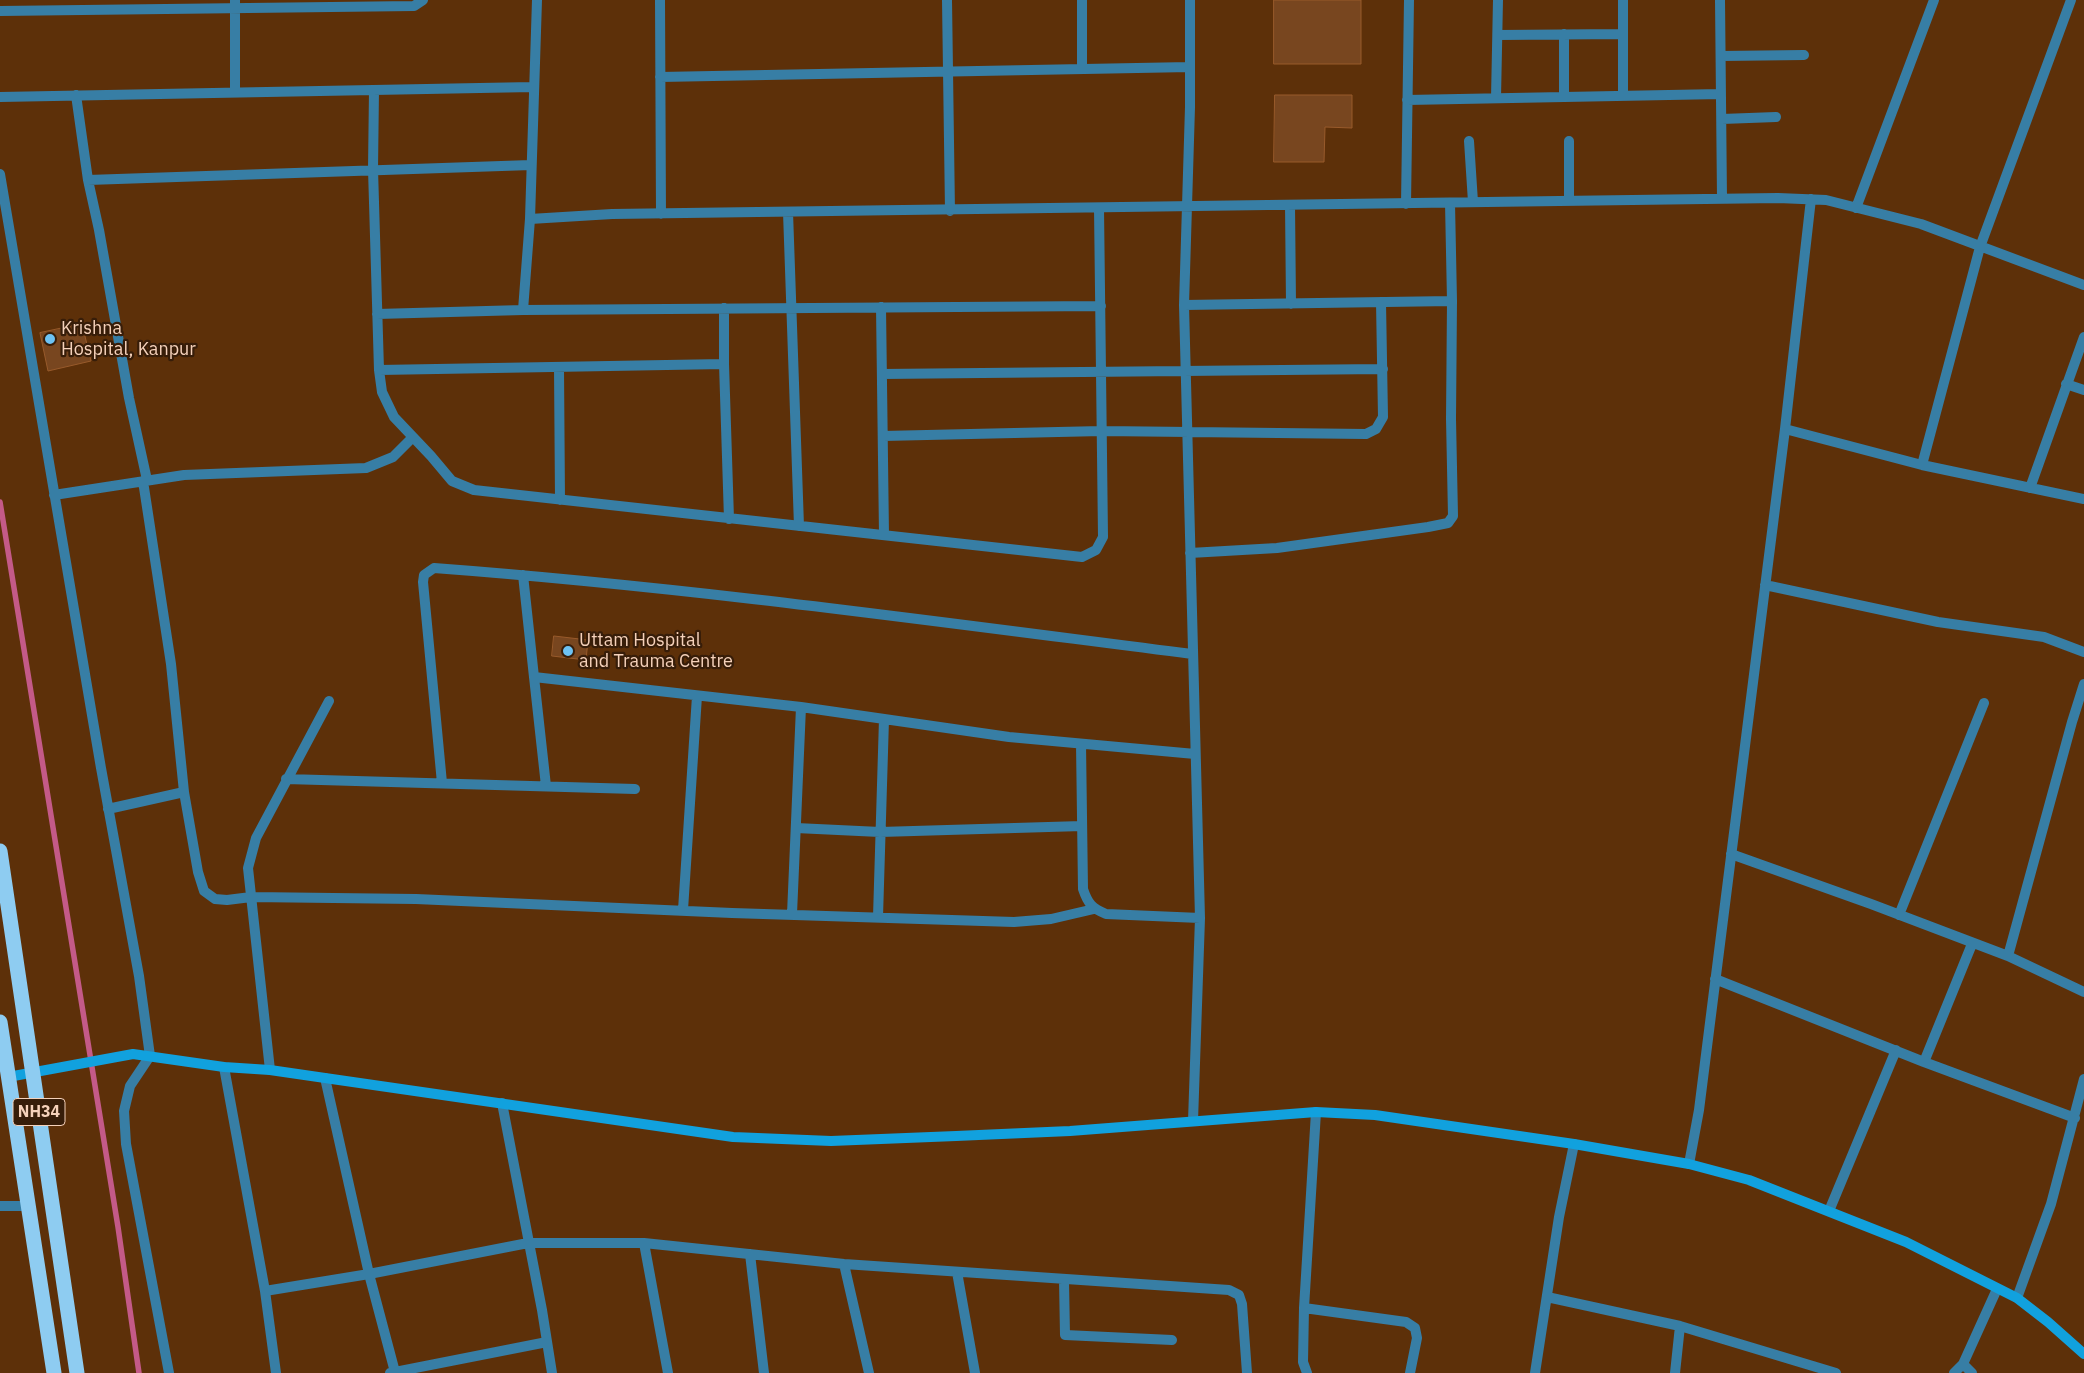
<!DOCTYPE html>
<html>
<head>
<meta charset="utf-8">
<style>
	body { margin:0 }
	canvas { display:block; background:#5d3009 }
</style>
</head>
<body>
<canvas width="2084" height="1373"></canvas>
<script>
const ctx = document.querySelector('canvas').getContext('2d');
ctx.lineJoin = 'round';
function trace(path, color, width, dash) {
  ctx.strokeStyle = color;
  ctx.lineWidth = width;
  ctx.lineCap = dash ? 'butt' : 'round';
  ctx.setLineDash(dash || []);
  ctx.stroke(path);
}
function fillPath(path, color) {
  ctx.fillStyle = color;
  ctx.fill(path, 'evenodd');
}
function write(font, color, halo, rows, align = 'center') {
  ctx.font = font + ' "IBM Plex Sans",sans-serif';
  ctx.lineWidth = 4.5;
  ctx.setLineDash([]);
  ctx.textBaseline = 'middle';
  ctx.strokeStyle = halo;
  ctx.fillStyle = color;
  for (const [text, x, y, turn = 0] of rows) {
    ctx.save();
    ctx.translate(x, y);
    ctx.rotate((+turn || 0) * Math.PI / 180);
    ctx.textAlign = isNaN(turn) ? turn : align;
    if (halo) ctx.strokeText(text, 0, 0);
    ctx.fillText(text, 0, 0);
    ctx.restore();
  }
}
trace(new Path2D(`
	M0 502 118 1227 139 1373`), '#c45a88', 5.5);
const building = new Path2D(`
	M1274 0H1361V64H1274Z
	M1275 95H1352V128L1325 127 1324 162H1274Z
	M82 324 91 361 48 371 40 333Z
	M554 636 588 640 586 660 552 656Z`);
fillPath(building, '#78461f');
trace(building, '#985a2b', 1);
trace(new Path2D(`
	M660 0 661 214
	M947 0 950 211
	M1190 0V107L1184 305 1200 918 1193 1121
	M1720 0 1722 198
	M0 11 414 6 423 0
	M1498 35 1623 34
	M1721 56 1804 55
	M1082 69V0
	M660 77 1190 67
	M374 90 373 169 379 370 724 364
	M235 92V0
	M76 95 88 180 99 230 129 398 147 480
	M1623 96V0
	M0 97 533 87
	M1564 97V34
	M1496 98 1498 0
	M1407 100 1721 94
	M1722 119 1776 117
	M1469 141 1473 202
	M1569 141V201
	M0 174 101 768 139 976 150 1056 130 1086 124 1111 126 1144 169 1373
	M88 180 531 165
	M1406 204 1409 0
	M1290 205 1291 304
	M1856 208 1934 0
	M788 212 799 526
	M530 219 612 214 1778 198 1826 200 1921 224 2084 285
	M1184 305 1452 301
	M881 307 884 535
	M724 308V364L729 519
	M523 310 530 219 537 0
	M377 314 523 310 1101 306
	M559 368 560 500
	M379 370 382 392 394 417 431 456 452 481 474 490 1082 557 1096 550 1103 537 1099 208
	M882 374 1383 369
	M2066 384 2084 390
	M1785 429 1922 465 2084 499
	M883 436 1102 431 1366 434 1376 429 1383 417 1381 302
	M1922 465 1980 247 2071 0
	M2030 488 2084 337
	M54 495 184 475 366 468 393 457 413 437
	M1190 553 1277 548 1428 527 1448 523 1453 516 1451 419 1452 301 1450 203
	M523 575 534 677
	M1765 585 1938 622 2044 637 2084 652
	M1081 744 1083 889C1088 904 1092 908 1106 914L1200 918
	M286 779 635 789
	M442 783 423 582 424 575 434 568C688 587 940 622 1192 654
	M546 786 534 677 801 707 1009 737 1195 754
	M184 792 198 872 204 891 215 899 227 900 251 897 416 899 732 913 1014 922 1051 919 1094 909
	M108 809 184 792 171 664 143 481
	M796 828 880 832 1082 826
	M1731 854 1871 904 2008 956 2084 992
	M683 910 697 696
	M792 914 801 707
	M1899 915 1984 703
	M878 917 884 719
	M2008 956 2072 722 2084 684
	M1715 979 1924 1062 2075 1118
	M1924 1062 1972 944
	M224 1067 265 1291 276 1373
	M270 1070 248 868 256 838 329 701
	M325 1078 369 1274 395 1372
	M502 1103 542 1310 552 1373
	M1689 1164 1699 1110 1785 429 1811 199
	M0 1206H28
	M1829 1211 1896 1050
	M644 1243 668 1373
	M750 1254 764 1373
	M844 1264 869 1373
	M957 1272 975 1373
	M1064 1280 1065 1335 1172 1340
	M265 1291 369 1274 528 1243H644L844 1264 1229 1290 1239 1295 1242 1304 1247 1373
	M1547 1297 1680 1326 1836 1373
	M2017 1298 2051 1204 2084 1079
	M1304 1308 1406 1322 1415 1328 1417 1338 1410 1373
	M1963 1364 1997 1289
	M390 1373 547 1342
	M1307 1373 1303 1362 1304 1308 1316 1112
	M1535 1373 1559 1217 1574 1144
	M1675 1373 1680 1326
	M1954 1373 1963 1364 1972 1373`), '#377ea5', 10);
trace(new Path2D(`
	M8 1077 133 1054 224 1067 270 1070 325 1078 733 1137 831 1141 956 1136 1070 1131 1316 1112 1375 1115 1574 1144 1689 1164 1749 1180 1906 1242 2017 1298 2048 1322 2084 1354`), '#11a1de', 10);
trace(new Path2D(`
	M0 851 77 1373
	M0 1022 54 1373`), '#8eccf1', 15);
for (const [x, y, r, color] of [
	[50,339,6,"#6dc2f3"],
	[568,651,6,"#6dc2f3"]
]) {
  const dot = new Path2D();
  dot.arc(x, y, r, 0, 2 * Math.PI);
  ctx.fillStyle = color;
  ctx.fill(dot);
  trace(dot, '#371d09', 2);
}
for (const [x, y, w] of [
	[39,1112,52]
]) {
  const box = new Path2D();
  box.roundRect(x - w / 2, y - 13.5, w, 27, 4);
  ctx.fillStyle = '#371d09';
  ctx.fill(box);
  trace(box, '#f5d1ba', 1);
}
write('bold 16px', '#f5d1ba', null, [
	["NH34",39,1112]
]);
write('18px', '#f5d1ba', '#371d09', [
	["Krishna",61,329],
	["Hospital, Kanpur",61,350],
	["Uttam Hospital",579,641],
	["and Trauma Centre",579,662]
], 'left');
</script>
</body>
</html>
